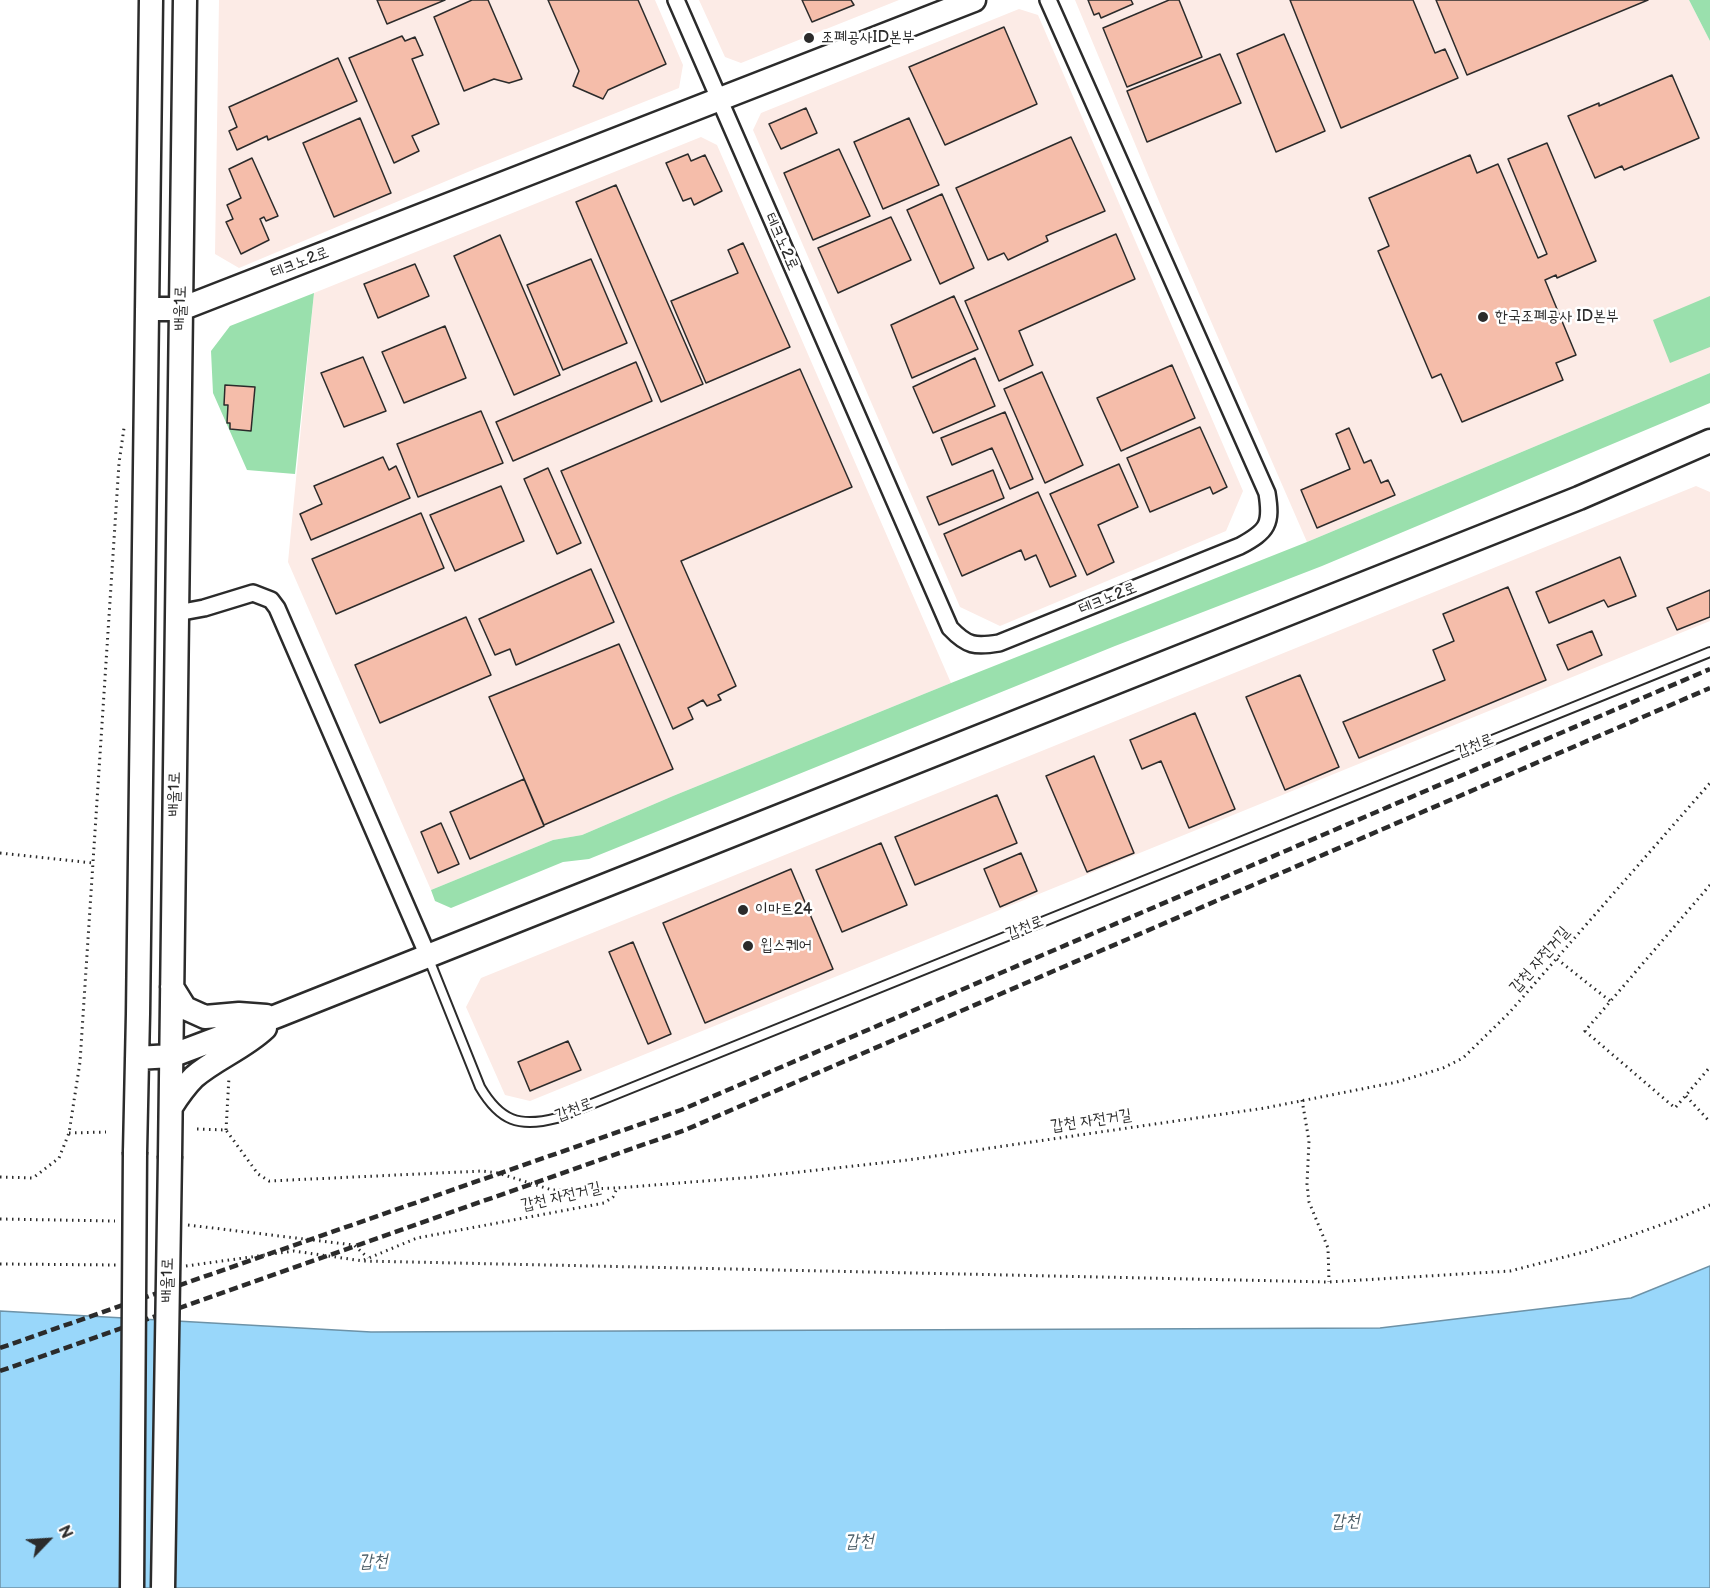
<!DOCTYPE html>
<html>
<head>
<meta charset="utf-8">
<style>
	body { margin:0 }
	#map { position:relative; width:1710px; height:1588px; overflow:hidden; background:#fff; font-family:"Balsamiq Sans",sans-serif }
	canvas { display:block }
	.north { position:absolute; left:18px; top:1510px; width:60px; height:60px; -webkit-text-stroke:4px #fff; paint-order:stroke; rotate:65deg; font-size:16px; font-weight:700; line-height:24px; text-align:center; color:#2b2b2b }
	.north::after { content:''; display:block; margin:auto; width:21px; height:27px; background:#2b2b2b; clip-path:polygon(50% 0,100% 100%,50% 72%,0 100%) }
</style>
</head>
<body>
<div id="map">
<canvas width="1710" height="1588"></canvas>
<div class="north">N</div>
</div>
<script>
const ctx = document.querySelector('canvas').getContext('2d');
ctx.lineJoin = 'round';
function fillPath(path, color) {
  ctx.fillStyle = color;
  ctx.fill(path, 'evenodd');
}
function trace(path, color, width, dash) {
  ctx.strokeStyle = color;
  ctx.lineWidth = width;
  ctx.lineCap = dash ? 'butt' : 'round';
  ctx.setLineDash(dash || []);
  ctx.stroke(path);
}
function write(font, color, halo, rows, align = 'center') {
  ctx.font = font + ' "Balsamiq Sans","Poor Story",sans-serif';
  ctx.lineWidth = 5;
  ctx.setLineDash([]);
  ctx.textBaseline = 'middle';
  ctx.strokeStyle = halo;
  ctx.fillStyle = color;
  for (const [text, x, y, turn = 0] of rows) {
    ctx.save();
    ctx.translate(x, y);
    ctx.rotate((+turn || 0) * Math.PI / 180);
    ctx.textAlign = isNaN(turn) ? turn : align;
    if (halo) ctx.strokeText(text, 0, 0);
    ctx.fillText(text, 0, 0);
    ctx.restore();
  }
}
fillPath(new Path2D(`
	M219 0H655L683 65 679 88 475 169 239 268 215 254Z
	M699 0H899L741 63 725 57Z
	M1075 0H1689L1710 41V373L1307 542 1163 211Z
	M1019 9 1038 15 1243 491 1226 531 1000 626 960 607 753 130 761 113Z
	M701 137 717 145 951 683 673 796 582 835 553 840 431 890 288 562 314 293Z
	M1696 486 1710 492V621L530 1101 505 1095 466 1007 481 978Z`), '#fcebe6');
fillPath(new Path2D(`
	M1689 0H1710V41Z
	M314 293 295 474 247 470 213 393 211 351 230 326Z
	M1710 296V347L1670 363 1653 320Z
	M1710 373V403L1322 566 1115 646 589 859 563 862 451 908 435 901 431 890 553 840 582 835 673 796 951 683 1307 542Z`), '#9ae0ad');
const water = new Path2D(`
	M1710 1266V1588H0V1311L371 1332 1380 1328 1631 1298Z`);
fillPath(water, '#99d7fa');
trace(water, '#6d92a7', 1.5);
const building = new Path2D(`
	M377 0H445L387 24Z
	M472 0H488L522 79 509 83 494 79 464 91 434 17Z
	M548 0H638L666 64 608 90 603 99 573 86 579 71Z
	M802 0H851L854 5 812 22Z
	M1088 0H1131L1133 4 1101 18 1099 13 1094 15Z
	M1169 0H1179L1202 57 1127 87 1103 28Z
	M1290 0H1413L1435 53 1445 49 1458 78 1341 128Z
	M1436 0H1648L1467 75Z
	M1004 27 1037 104 945 145 909 67Z
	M1284 34 1325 131 1276 152 1237 54Z
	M402 36 405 41 415 37 423 55 412 59 439 124 412 136 419 151 394 163 349 58Z
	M1220 54 1241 103 1147 142 1127 91Z
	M338 58 357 101 268 140 267 136 237 150 229 131 237 127 229 107Z
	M1672 75 1699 138 1624 170 1622 166 1595 178 1568 116 1599 103V106Z
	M806 108 817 133 781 149 769 124Z
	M360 118 391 193 334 217 303 143Z
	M909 118 939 185 883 209 854 142Z
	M1071 137 1105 211 1046 236 1048 241 1008 260 1004 253 988 260 956 188Z
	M1547 143 1596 261 1557 278 1556 275 1545 280 1576 355 1556 363 1563 380 1462 422 1441 374 1432 378 1378 251 1389 246 1369 198 1470 155 1477 173 1498 164 1538 258 1547 254 1508 159Z
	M839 149 870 216 813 240 784 173Z
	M688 154 691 161 705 155 722 191 694 205 691 198 683 201 666 163Z
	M252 158 278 216 266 221 264 217 260 219 269 240 241 254 226 222 233 219 227 205 241 198 229 169Z
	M616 185 703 384 661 402 576 202Z
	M942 194 974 268 940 284 907 210Z
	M891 217 911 260 838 293 818 248Z
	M1116 234 1135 279 1019 331 1033 365 999 381 965 301Z
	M500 235 560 375 514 395 454 256Z
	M743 243 790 347 706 383 671 301 738 273 728 250Z
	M591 259 627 343 563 370 527 285Z
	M415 264 429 296 378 318 364 284Z
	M954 296 978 349 912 378 891 325Z
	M445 326 466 378 404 403 382 352Z
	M363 357 386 411 344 427 321 373Z
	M975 358 995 406 933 433 913 387Z
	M636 362 652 401 513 461 496 422Z
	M1172 365 1195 418 1121 451 1097 398Z
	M800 369 852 487 681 561 736 686 718 695 721 700 707 706 703 700 688 708 693 719 673 729 561 471Z
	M1042 372 1083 465 1045 483 1004 389Z
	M225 385 255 387 251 431 230 429V423H227L228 405H224Z
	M481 411 503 463 418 497 397 444Z
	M1005 412 1033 479 1010 489 992 448 952 465 941 438Z
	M1200 427 1227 487 1213 494 1210 487 1150 512 1127 458Z
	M1349 428 1364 463 1371 460 1381 483 1388 480 1395 495 1317 528 1301 490 1350 469 1336 434Z
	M383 457 389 470 396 466 410 498 311 540 300 514 322 504 314 486Z
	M1119 464 1138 507 1098 525 1114 562 1087 575 1050 494Z
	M548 468 581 543 557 554 524 479Z
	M993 470 1004 498 939 525 927 497Z
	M501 486 524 541 455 571 430 515Z
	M1038 492 1076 576 1050 587 1036 555 1025 560 1021 550 962 576 944 534Z
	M421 513 444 568 336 614 312 559Z
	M1620 557 1636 596 1608 607 1604 600 1549 623 1536 592Z
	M591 569 614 622 516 665 510 649 495 655 479 619Z
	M1508 587 1546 680 1359 758 1343 722 1445 680 1433 650 1454 641 1443 614Z
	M1710 590V617L1677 630 1667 608Z
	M466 617 491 675 380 723 355 665Z
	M1592 631 1602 655 1568 670 1557 645Z
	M619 644 673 769 544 825 489 697Z
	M1300 675 1339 767 1285 790 1246 697Z
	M1195 713 1235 809 1189 828 1161 761 1142 769 1130 740Z
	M1094 756 1134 853 1087 872 1046 776Z
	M524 779 544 826 470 859 450 812Z
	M997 795 1017 843 915 885 895 837Z
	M441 823 459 864 438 873 421 832Z
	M881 843 907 905 842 932 816 870Z
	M1021 853 1037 891 1000 907 984 869Z
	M791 869 833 969 705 1023 663 923Z
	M633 942 671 1034 648 1044 609 952Z
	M568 1041 581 1070 530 1091 518 1062Z`);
fillPath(building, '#f5bdaa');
trace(building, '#2b2b2b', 1.5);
const lane = new Path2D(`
	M428 957 480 1087C500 1121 519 1128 557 1118L1710 652`);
const street = new Path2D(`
	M676 0 950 628C967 646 975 647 999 643L1240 546C1268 531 1272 524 1267 493L1048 0
	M177 613 204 608 253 593 271 600 277 608 428 956`);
const secondary = new Path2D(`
	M147 309H181L974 0
	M172 987 185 1008 205 1017 239 1014 266 1016
	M137 1058 171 1056 277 1016 1579 498 1710 441
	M171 1107C178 1096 185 1086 194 1077 216 1058 244 1048 265 1028
	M135 1152 138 1014 151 0
	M170 1156 185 0`);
trace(lane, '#2b2b2b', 12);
trace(street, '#2b2b2b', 20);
trace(secondary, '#2b2b2b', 27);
trace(new Path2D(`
	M0 853 93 863
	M1710 885 1585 1031 1675 1108 1710 1067
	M1557 959 1610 1001
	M1686 1096 1710 1122
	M1302 1100 1309 1141 1307 1184 1309 1202 1328 1248 1329 1282
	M197 1129 226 1130 258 1174 269 1181 482 1171 498 1173 552 1190 617 1188
	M226 1130 229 1077
	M69 1133 106 1132
	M0 1177 33 1178 59 1158 69 1133 80 1062 119 463 124 428
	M0 1219 115 1221
	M188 1225 354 1245 368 1258
	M364 1260 417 1238 604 1203 613 1197 617 1188 754 1177 908 1160 1265 1108 1397 1082 1443 1068 1463 1058 1509 1013 1710 783
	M0 1264 117 1265
	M186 1266 294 1251 363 1261 1329 1282 1510 1271 1588 1251 1677 1219 1710 1205`), '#2b2b2b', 3, [1.5, 4.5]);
trace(lane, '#fff', 8);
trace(street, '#fff', 15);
trace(secondary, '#fff', 22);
trace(new Path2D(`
	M0 1348 681 1110 1710 669
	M0 1371 685 1130 1710 688`), '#2b2b2b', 4.5, [9, 4.5]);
const secondaryBridge = new Path2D(`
	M132 1588 135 1152
	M163 1588 170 1156`);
trace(secondaryBridge, '#2b2b2b', 27, []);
trace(secondaryBridge, '#fff', 22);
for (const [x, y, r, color] of [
	[809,38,6,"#2b2b2b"],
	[1483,317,6,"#2b2b2b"],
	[743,910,6,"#2b2b2b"],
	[748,946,6,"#2b2b2b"]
]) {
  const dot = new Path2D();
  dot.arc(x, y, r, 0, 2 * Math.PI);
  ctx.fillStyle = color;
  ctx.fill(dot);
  trace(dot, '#fff', 2);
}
write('16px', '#2b2b2b', '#fff', [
	["조폐공사ID본부",821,38],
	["한국조폐공사 ID본부",1495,317],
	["이마트24",755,910],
	["윕스퀘어",760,946]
], 'left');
write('16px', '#2b2b2b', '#fff', [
	["테크노2로",781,242,66],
	["테크노2로",300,263,-21],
	["배울1로",181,308,-89],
	["테크노2로",1108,599,-22],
	["갑천로",1475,746,-22],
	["배울1로",175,794,-89],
	["갑천로",1025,928,-22],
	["갑천 자전거길",1540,960,-49],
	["갑천로",574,1110,-21],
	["갑천 자전거길",1091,1121,-8],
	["갑천 자전거길",561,1197,-13],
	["배울1로",168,1280,-89]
]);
write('italic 18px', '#4c5f69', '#fff', [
	["갑천",1345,1522,-2],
	["갑천",859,1542,-2],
	["갑천",373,1562,-2]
]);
</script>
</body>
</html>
